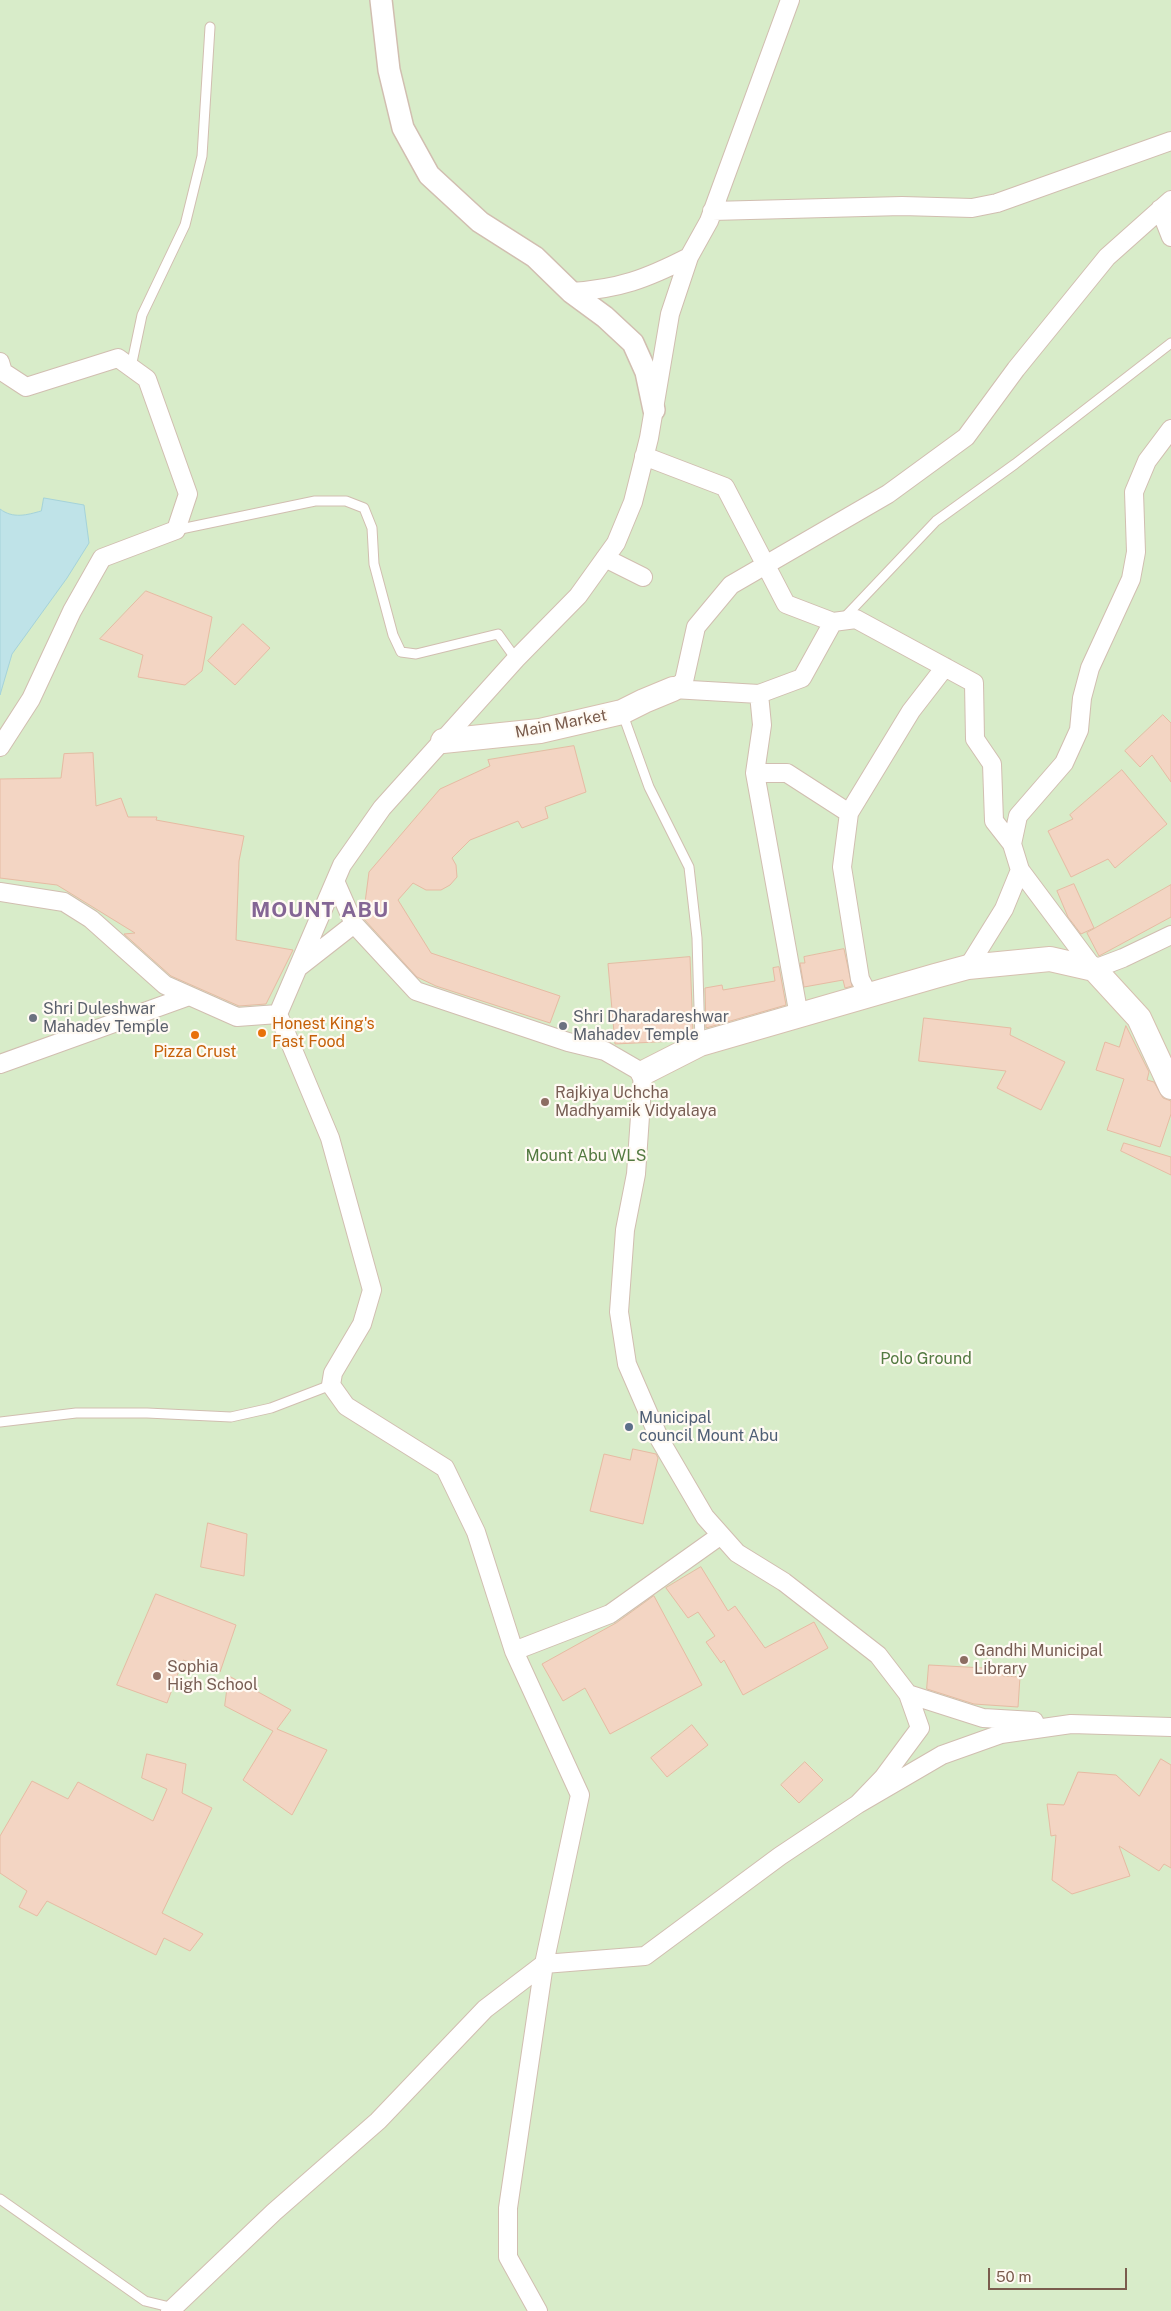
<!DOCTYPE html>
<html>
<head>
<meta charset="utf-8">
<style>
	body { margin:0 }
	#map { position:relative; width:1171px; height:2311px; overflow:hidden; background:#fdf6ec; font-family:"Public Sans",sans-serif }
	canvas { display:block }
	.scale { position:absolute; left:988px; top:2268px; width:139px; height:22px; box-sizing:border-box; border:2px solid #7a5c4d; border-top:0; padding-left:6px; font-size:15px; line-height:18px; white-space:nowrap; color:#7a5c4d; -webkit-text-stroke:4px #fffaf3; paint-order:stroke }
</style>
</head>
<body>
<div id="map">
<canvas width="1171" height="2311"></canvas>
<div class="scale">50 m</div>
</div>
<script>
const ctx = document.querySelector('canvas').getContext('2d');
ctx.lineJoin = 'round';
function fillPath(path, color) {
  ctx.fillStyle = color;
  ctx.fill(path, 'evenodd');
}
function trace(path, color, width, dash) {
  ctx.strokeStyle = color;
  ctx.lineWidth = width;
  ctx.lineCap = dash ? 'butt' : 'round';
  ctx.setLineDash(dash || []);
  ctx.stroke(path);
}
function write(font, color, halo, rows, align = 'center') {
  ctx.font = font + ' "Public Sans",sans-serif';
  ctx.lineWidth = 4.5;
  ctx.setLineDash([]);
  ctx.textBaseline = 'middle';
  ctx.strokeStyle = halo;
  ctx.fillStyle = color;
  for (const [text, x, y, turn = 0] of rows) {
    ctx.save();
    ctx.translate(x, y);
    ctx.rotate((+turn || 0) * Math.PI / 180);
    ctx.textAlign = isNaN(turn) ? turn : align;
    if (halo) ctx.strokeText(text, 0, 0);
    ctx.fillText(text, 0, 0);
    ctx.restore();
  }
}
fillPath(new Path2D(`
	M0 0H1171V2311H0Z`), '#d8ecc9');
const water = new Path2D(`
	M44 498 84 505 89 543 67 578 12 654 0 695V509C13 519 27 515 41 511Z`);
fillPath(water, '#bfe3e8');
trace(water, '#a5d3da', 1);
const building = new Path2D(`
	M146 591 212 617 202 671 185 685 138 677 143 655 100 639Z
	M243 624 270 648 235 685 208 661Z
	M1163 715 1171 723V782L1152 755 1140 767 1125 751Z
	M574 746 586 792 545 807 548 818 522 828 518 821 470 840 452 858 456 865 457 877 450 885 441 890H426L413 883 398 900 431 953 560 996 550 1023 436 986 417 977 363 918 369 872 440 789 490 766 488 760Z
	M93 753 96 806 121 798 128 817H157L156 820 244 836 239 861 236 940 293 950 266 1004 239 1006 171 976 124 934 135 933 57 885 0 878V779L61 778 64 754Z
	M1122 770 1167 824 1115 868 1108 859 1071 877 1048 831 1073 819 1070 815Z
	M1074 884 1094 928 1081 934 1068 917 1057 891Z
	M1171 885V917L1099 956 1087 933Z
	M844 949 852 986 845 988 843 980 804 987 800 963H805L804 957Z
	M690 957 693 1032 676 1041 615 1044 608 964Z
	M779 967 786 1005 706 1028 705 988 722 985 723 990 775 981 773 968Z
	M924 1018 1011 1028 1010 1035 1065 1062 1041 1110 997 1088 1006 1071 919 1061Z
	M1126 1026 1149 1072 1147 1080 1154 1082 1163 1098 1171 1101V1114L1160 1147 1107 1130 1124 1079 1096 1070 1105 1042 1119 1047Z
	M1124 1143 1171 1157V1175L1121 1151Z
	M633 1449 656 1454 658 1458 643 1524 590 1511 604 1454 630 1460Z
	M208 1523 247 1534 244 1576 201 1567Z
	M701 1567 728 1611 735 1606 765 1648 814 1622 828 1648 743 1695 724 1660 721 1663 706 1642 715 1636 698 1612 688 1618 666 1588Z
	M156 1594 236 1625 220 1672 183 1660 167 1703 117 1685Z
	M654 1596 702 1685 610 1734 585 1688 563 1701 542 1664 616 1623Z
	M929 1665 1003 1669V1676L1020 1677 1018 1707 974 1704 927 1689Z
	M229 1676 291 1710 277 1729 327 1750 292 1815 243 1780 273 1731 225 1706Z
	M692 1725 708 1745 667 1777 651 1758Z
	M147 1754 186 1764 182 1793 212 1808 162 1913 203 1934 190 1951 164 1938 156 1955 47 1901 37 1916 19 1907 27 1891 0 1873V1836L32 1781 68 1799 78 1782 153 1821 167 1789 142 1778Z
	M1161 1759 1171 1765V1868L1164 1864 1159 1871 1119 1846 1130 1876 1072 1894 1052 1880 1056 1835 1051 1836 1047 1804 1064 1805 1078 1772 1116 1775 1139 1796Z
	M805 1762 823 1780 799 1803 781 1785Z`);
fillPath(building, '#f3d5c3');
trace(building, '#e6bba3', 1);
const service = new Path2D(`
	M131 367 142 315 185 225 202 156 210 27
	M176 530 315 501H346L364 508 372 528 374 564 393 635 401 652 416 654 498 634 516 659
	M843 619 936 521 1015 464 1171 343
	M622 712 649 787 689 867 697 938 700 1042
	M0 1422 76 1413H147L231 1417 271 1408 331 1385
	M0 2199 145 2301 174 2308`);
const minor = new Path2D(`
	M1160 209 1171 237
	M712 211 902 206 972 208 997 203 1171 141
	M571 292C619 289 646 279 689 257
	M0 362 3 372 26 387 118 358 147 379 188 494 176 530 102 558 72 611 31 699 0 747
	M1171 429 1147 461 1134 492 1136 552 1131 579 1090 668 1082 698 1079 730 1064 763 1018 816 1012 844 1020 870 1094 969 1123 958 1171 935
	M644 456 725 487 786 604 833 622 856 619 974 683 975 739 992 764 994 821 1012 844
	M605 558 643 577
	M673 689 684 681 696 627 731 585 888 494 966 437 1016 369 1107 257 1171 200
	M673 689 759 694 802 678 833 622
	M759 694 762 725 755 773 799 1016
	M755 773H787L849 813
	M336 883 354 924 416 991 568 1042 605 1051 643 1073 636 1174 625 1230 619 1312 627 1364 660 1440 705 1517 737 1553 784 1582 878 1655 908 1694 920 1728 883 1778 858 1804
	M0 892 64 902 91 919 165 985 237 1017 278 1014
	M299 967 354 924
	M968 967 1004 909 1020 870
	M869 996 860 979 842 867 849 813 911 711 945 667
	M0 1064 189 996
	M514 1651 610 1614 721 1535
	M908 1694 983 1718 1034 1721
	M170 2311 274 2212 378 2121 485 2009 544 1964 645 1956 780 1856 858 1804 942 1755 1001 1734 1071 1724 1171 1727
	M538 2311 508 2257V2208L544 1964 580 1795 514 1651 476 1532 445 1468 346 1406 331 1385 333 1373 362 1324 372 1290 330 1138 278 1014 342 865 382 808 516 659 578 596 616 543 633 502 649 438 670 314 689 257 709 221 790 0`);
const tertiary = new Path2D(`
	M381 0 389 70 403 128 429 175 480 222 535 257 571 292 605 317 633 343 646 372 654 410`);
const secondary = new Path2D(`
	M443 741 540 731 622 712 644 701 673 689
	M643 1073 700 1044 935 976 968 967 1050 959 1094 969 1139 1018 1171 1087`);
trace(service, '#d1beb0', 11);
trace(minor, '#d1beb0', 20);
trace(tertiary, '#d1beb0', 24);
trace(secondary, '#d6c0b0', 26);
trace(service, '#fff', 9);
trace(minor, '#fff', 18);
trace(tertiary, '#fff', 21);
trace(secondary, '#fff', 24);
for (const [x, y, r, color] of [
	[33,1018,5,"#6b7280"],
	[563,1026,5,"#6b7280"],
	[262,1033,5,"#e8710a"],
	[195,1035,5,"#e8710a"],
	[545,1102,5,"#8d6e63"],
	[629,1427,5,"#5c6f8a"],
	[964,1660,5,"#8d6e63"],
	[157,1676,5,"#8d6e63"]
]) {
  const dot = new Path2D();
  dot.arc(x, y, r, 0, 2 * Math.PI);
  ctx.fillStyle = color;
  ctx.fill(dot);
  trace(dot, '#fffaf3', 2);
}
write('16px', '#7a5c4d', '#fffaf3', [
	["Main Market",561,724,-11]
]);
write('16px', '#5b616d', '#fffaf3', [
	["Shri Duleshwar",43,1009],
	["Mahadev Temple",43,1027],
	["Shri Dharadareshwar",573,1017],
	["Mahadev Temple",573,1035]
], 'left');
write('16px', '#c56008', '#fffaf3', [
	["Honest King's",272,1024],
	["Fast Food",272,1042],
	["Pizza Crust",195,1052,"center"]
], 'left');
write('16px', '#785e54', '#fffaf3', [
	["Rajkiya Uchcha",555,1093],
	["Madhyamik Vidyalaya",555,1111],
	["Gandhi Municipal",974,1651],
	["Library",974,1669],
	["Sophia",167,1667],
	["High School",167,1685]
], 'left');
write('16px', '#537a41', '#fffaf3', [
	["Mount Abu WLS",586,1156],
	["Polo Ground",926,1359]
]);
write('16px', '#4e5e75', '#fffaf3', [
	["Municipal",639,1418],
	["council Mount Abu",639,1436]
], 'left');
ctx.letterSpacing = '1px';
write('bold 21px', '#846695', '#fffaf3', [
	["MOUNT ABU",320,911]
]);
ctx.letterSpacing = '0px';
</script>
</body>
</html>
